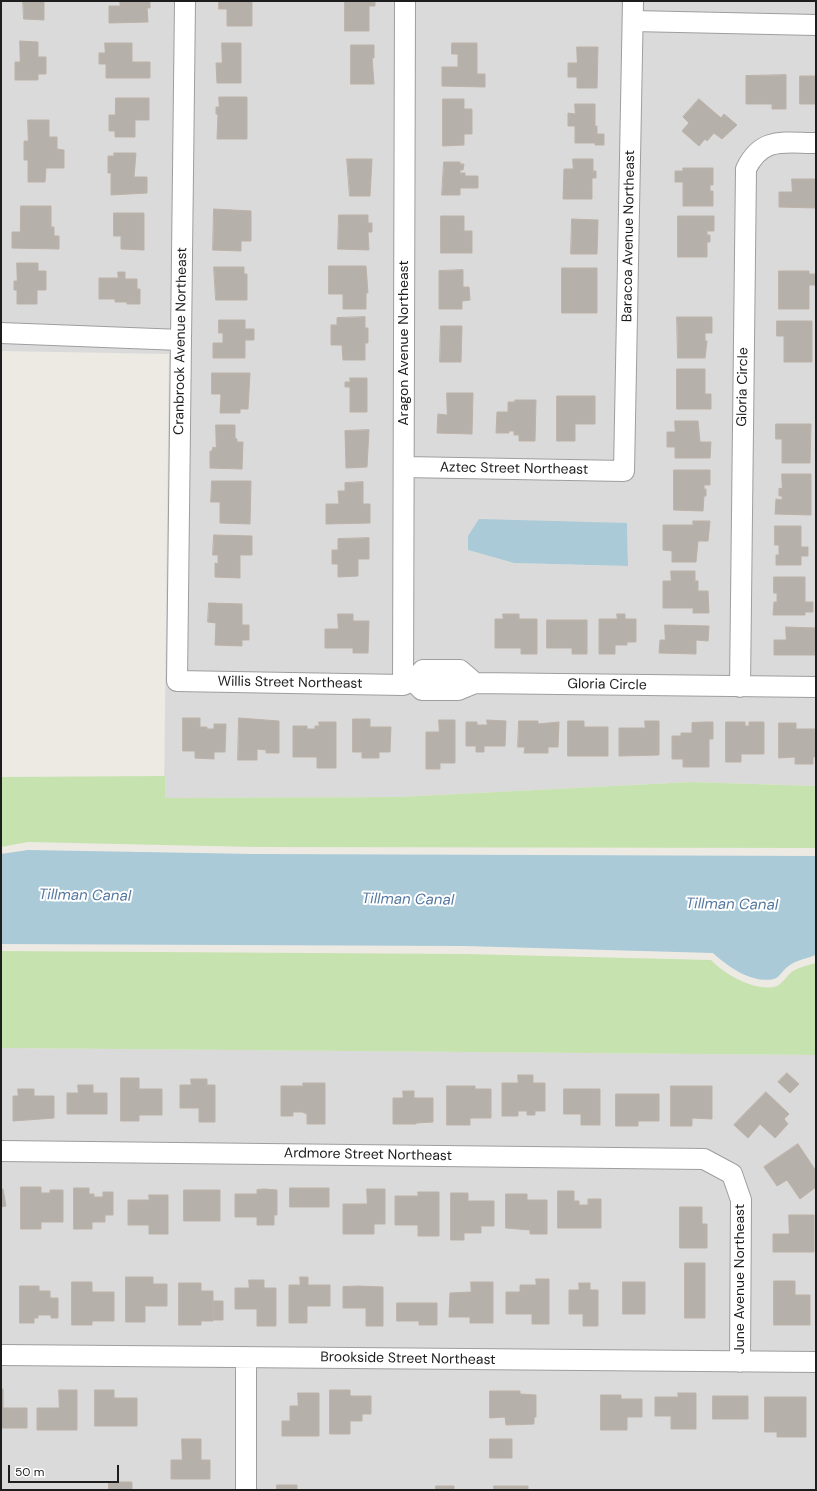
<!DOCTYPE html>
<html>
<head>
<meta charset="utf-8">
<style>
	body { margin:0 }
	#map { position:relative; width:817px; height:1491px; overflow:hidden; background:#edeae4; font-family:"DM Sans",sans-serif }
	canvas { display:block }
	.frame { position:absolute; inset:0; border:2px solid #1d1d1d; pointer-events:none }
	.scale { position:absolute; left:8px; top:1465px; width:111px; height:18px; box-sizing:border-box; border:2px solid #1d1d1d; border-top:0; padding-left:5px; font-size:12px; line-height:14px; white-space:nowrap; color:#1d1d1d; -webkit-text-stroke:3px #fff; paint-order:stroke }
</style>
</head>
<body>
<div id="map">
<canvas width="817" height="1491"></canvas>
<div class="frame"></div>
<div class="scale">50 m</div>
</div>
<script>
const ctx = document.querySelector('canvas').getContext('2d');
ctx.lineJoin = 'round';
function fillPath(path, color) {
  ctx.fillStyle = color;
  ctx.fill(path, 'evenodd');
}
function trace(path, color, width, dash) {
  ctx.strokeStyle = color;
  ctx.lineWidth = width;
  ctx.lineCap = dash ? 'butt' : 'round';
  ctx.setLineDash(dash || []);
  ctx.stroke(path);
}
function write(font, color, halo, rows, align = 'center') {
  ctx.font = font + ' "DM Sans",sans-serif';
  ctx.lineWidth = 4;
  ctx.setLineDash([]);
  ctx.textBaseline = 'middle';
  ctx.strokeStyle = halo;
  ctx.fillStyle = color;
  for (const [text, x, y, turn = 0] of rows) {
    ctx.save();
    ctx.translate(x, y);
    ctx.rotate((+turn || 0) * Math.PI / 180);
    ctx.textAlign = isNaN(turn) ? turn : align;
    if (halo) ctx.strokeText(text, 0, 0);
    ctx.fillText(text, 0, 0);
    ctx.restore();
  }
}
fillPath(new Path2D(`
	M1 1H816V786L691 782 399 797 164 798 169 354 1 351ZM627 524 628 566 514 563 468 550Z
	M1 1048 816 1055V1490H1Z`), '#dbdada');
fillPath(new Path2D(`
	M165 776V798L399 797 691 782 816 786V848L255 847 28 842 1 847V777Z
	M1 951 465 954 711 960C724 974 757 993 777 986 783 983 787 975 793 971 800 967 809 965 816 963V1055L1 1048Z`), '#c6e2af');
fillPath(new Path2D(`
	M479 519 627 523 628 566 514 563 468 550V536Z
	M28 850 255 854 816 856V955C808 958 797 960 790 965 784 968 780 977 774 979 752 984 727 966 713 953L465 946 1 944V854Z`), '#a9cad6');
const building = new Path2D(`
	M23 1H44V20L24 19Z
	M120 1H150V8H147L148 22 109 23V6H120Z
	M219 1H252V26H227V9H219Z
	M345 1H375V6H369V31H345Z
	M20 41 38 42V57H46V74H38V80H15V62H20Z
	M105 43H132V62H150V78H106V64H99V53H105Z
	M222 43H241V83H217L216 63H222Z
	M452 43H477V74H485V87L442 86V67H458V54H452Z
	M351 45H374V58H372L374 84H351Z
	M577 47H598L597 88H577V77H568V63H577Z
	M786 75V109H772V104H746V76Z
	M800 76H816V104H800Z
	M219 97H247V139H217L218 114H216V107H219Z
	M116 98H149V120H135V137H115V131H109V115H115Z
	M443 99H464V109H472V134H464V145L443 146Z
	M699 99 721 118 724 114 737 125 722 139 714 133 707 141 705 139 699 146 682 131 689 123 683 117Z
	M575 104H595V126H597V134H604V145H595V143H575V126H568V113L575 114Z
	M28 120H49V137H57V149L64 150V168H46L45 182H28V160H24V141H28Z
	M114 153H136L134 177H147V193L111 195V173H108V156H114Z
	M347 159H372L370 196H350Z
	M573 159H593V171H596V178H592V199H563L564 169H573Z
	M444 162H460V164H464L463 170H460V173H465V176H478V188H460V195H442Z
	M683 168H713V185H710V191H713V206H683V182H675V171H683Z
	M792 179H816V208L779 207V192H792Z
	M21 206H51V227H54V236H59V249L12 248V232H20Z
	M214 209 251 211V241H241V251L213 250Z
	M114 213H144V250L121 249V236H114Z
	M339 215H368V223H372V232H368L369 250 338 249Z
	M441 216H464V231H472V253H441Z
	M678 216H714V231H707V235H710V242H707V257H678Z
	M572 219 598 220 597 254H571Z
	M17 263H38V271H46V290H37V304H17V290H14V281H17Z
	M329 266H366L368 293H366V309H343V294H329Z
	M214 267H244V274H247V300H216Z
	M562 268H597V313H562Z
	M463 270V287H469L470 300 462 301V309H439V271Z
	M779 271H809V274H816V285H809V309H779Z
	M118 272H125V279H137V289H140V304H127V302H115V299H99V278H118Z
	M365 317V328H368V343H365V360H343L342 345H331V325H337V318Z
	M677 317H712V333H705V341H707L705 358H678Z
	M219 320H245V329H254V340H245V358H213V343H223V333H219Z
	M777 321H812V362H784V336H777Z
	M441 326H462L461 362H440Z
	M677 369H705V394H711V409H677Z
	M212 373H250L248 409H240V413H220L221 394H212Z
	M350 378H367V412H350V387H345V382H350Z
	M447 393H473L472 434 437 433 438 414 447 415Z
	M557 396H595V424H575V441H557Z
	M515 400H536L535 441H519V435H514V431H509V433H496L497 412H508V402H515Z
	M675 421H698L700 442H711L710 458H675V447H667V432H675Z
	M776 424H811L810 463H782V439H776Z
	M216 425H235V438L237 439V442H243L242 469 210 468V451H212L213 447 216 448Z
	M369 430 367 467 346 468 345 431Z
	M674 470H710V485H704V489H706V496H704L703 511 674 510Z
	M782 474H811V515L775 514 776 499 782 500V496H779V488L782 489Z
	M212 481H251L250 524 220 523V502H211Z
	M363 482V504H370V523L326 524V504H339L338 491H345V483Z
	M693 521H710L708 541H698L696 562H672V551L663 550V525H693Z
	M775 526H801V547H808V556H801V565H776V555H779V545H775Z
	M214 535 252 536V555H240V578L215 577V563L218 564V555H213Z
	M369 538V559H358V576L338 577V564H332V550H338V539Z
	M671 571H695V581H698V591H708L709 613H693V608H663V581H671Z
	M774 577H805V602H813V612H805V615H773L774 602H777V593H774Z
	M209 603 242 604V625H249V640H242V646L215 645 216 623 208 622Z
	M338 614H353V621H369L368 653H353V648H325V629H338Z
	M503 614H519V619H537V654H521V648H495V619H503Z
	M617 614H625V619H636V642H627V645H615V654H599V619H617Z
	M547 620H587V654H572V648H547Z
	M665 625 709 626 708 641 696 640V654L659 653 660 640H665Z
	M786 627 816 628V655H774V640H786Z
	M183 718H200V727H207V729H214V724H226L225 752H214V759L195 758V751H183Z
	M239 718 279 721V753H266V750L257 749V760H238Z
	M353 719H370V727H391L390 752H379V758H362V752H353Z
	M439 720H455V763H440V769H426V732H439Z
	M487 720 506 721 505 746H484V752H476V746H466V722H477V725H487Z
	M519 721H538V724L559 722 558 747H548V753H524L525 747H518Z
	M568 721H584V727H608V756H568Z
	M645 721H659V755L619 756V728H645Z
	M319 722H336V768H317V757H293V726H307V729H315V726H319Z
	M705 722H713V739H709V767H683V759H672V736H681V733H692V723Z
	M726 722H745V726H749V722H764V754H741V762H726Z
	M779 723H796V729H816V757H813V764H795V757L779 758Z
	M787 1073 799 1084 790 1093 778 1082Z
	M518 1075H533V1083H545V1111H535V1115H527V1111H518V1116H502V1083H518Z
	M121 1078H139V1089H162V1115H139V1121H121Z
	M191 1079H207V1085H215V1122H199V1108H180V1085H191Z
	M303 1083H325V1124H307V1114L302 1112H293V1116H281V1086H303Z
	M78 1085H93V1093H107V1114H67V1093H78Z
	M447 1086H475V1089H491V1118H470V1125H447Z
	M671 1086H712V1119L692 1118V1126H671Z
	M18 1089H34V1096H54V1118L13 1121V1096H18Z
	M564 1089H600V1125H581V1114H564Z
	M403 1091H414V1098H433V1122L416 1123V1124H393V1098H403Z
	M766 1092 789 1114 784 1119 788 1124 775 1138 760 1124 748 1138 734 1125Z
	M616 1094H659V1121H638V1126H616Z
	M798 1144 816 1171V1187L800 1199 787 1180 777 1186 764 1167Z
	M21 1187H41V1193H50V1190H63V1222H41V1229H21Z
	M74 1188H89V1194H94V1197H103V1192H113V1215H105V1222H92V1229H74Z
	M290 1188H329V1207H290Z
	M1 1189H3L6 1206 1 1207Z
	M264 1189 277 1190V1215H274V1225H257V1217H235V1194H257V1190Z
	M367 1189H385V1224H374V1234H343V1204H367Z
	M184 1190H220V1221H184Z
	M558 1191H574V1201H579V1205H588V1199H601V1228H558Z
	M418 1192H439V1236H418V1225H395V1196H418Z
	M451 1193H468V1201H494V1226H481V1233H464V1240H451Z
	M506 1194H527V1200H547V1234H530V1230L506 1228Z
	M149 1195H168V1234H149V1225H128V1200H149Z
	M680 1207H702V1224H707V1248H680Z
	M789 1215H814V1252H773V1234H789Z
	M685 1263H705V1318H685Z
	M126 1277H153V1284H167V1306H145V1322H126Z
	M300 1277H308V1285H330V1306H307V1323H289V1285H300Z
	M536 1279H549V1324H532V1314H506V1292H520V1285H536Z
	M249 1280H264V1288H276V1326H257V1309H235V1288H249Z
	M774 1281H795V1295H810V1325H774Z
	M72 1282H92V1292H114V1321H92V1325H72Z
	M471 1282H493V1323H470V1317H449L450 1293 471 1292Z
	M623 1282H645V1314H623Z
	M179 1283H201V1291H213V1321H201V1325H179Z
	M579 1283H590V1290H598V1326H583V1314H569V1290H579Z
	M20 1286H39V1291H50V1298H58V1318H51V1315H38V1318H34V1323H20Z
	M358 1286 383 1287V1326H366V1308H343V1287Z
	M213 1301H223V1320H213Z
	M397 1303H437V1325H419V1321H397Z
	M1 1389H3V1408H27V1428H1Z
	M59 1390H77V1430H37V1408H59Z
	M95 1390H114V1398H137V1426H95Z
	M330 1390H350V1396H371V1414H362V1421H350V1434H330Z
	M490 1391H520V1394L536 1395V1417H534V1424L506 1425 505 1417 490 1418Z
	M298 1393H319V1436H282V1421H290V1406H298Z
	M678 1393H696V1429H671V1416H655V1397H678Z
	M601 1395H621V1399H642V1417H627V1430H601Z
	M713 1396H748V1419H713Z
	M765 1397H806V1437H777V1432H765Z
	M182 1439H201V1460H210V1479H171V1460H182Z
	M490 1439H512V1458H490Z
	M109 1482H132V1490H109Z
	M277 1485H297V1490H277Z
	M436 1486H454V1490H436Z
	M494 1486H528V1490H494Z`);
fillPath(building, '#b6b0aa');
trace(building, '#bdb2a8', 1);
const minor = new Path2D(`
	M185 1 177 681 403 685 413 681 423 670H460L475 683
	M633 21 816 25
	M1 333 181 340
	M404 467 624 471 633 1
	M413 681 422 690H458L475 683 816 687
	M403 685 405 1
	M740 687 746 169C762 136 784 143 816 143
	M1 1151 704 1159 732 1174 741 1200 740 1362
	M1 1355 816 1362
	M246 1357V1490`);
trace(minor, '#9e9e9e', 22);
trace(minor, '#fff', 20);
write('14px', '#1d1d1d', '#fff', [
	["Baracoa Avenue Northeast",629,236,-89],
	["Cranbrook Avenue Northeast",181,341,-89],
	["Aragon Avenue Northeast",404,343,-90],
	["Gloria Circle",743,387,-89],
	["Aztec Street Northeast",514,469,1],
	["Willis Street Northeast",290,683,1],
	["Gloria Circle",607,685,1],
	["Ardmore Street Northeast",368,1155,1],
	["June Avenue Northeast",740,1279,-90],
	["Brookside Street Northeast",408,1359,1]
]);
write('italic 15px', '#5578a1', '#fff', [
	["Tillman Canal",85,896,1],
	["Tillman Canal",408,900,1],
	["Tillman Canal",732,905,1]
]);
</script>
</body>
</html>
